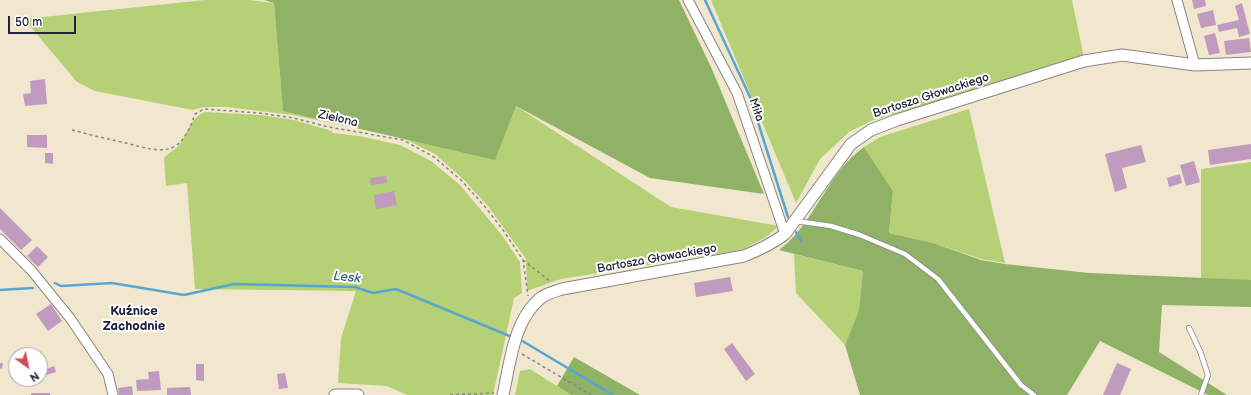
<!DOCTYPE html>
<html>
<head>
<meta charset="utf-8">
<style>
	body { margin:0 }
	#map { position:relative; width:1251px; height:395px; overflow:hidden; background:#f1e7ce; font-family:"Balsamiq Sans",sans-serif }
	canvas { display:block }
	.north { position:absolute; left:8px; top:347px; width:40px; height:40px; box-sizing:border-box; background:#fff; border:1px solid #a7a7b1; border-radius:50%; rotate:147deg; font-size:11px; font-weight:700; line-height:16px; text-align:center; color:#22223b }
	.north::after { content:''; display:block; margin:auto; width:14px; height:18px; background:#d1495b; clip-path:polygon(50% 0,100% 100%,50% 72%,0 100%) }
	.scale { position:absolute; left:8px; top:16px; width:68px; height:18px; box-sizing:border-box; border:2px solid #22223b; border-top:0; padding-left:5px; font-size:12px; line-height:14px; white-space:nowrap; color:#22223b; -webkit-text-stroke:3px #fff; paint-order:stroke }
</style>
</head>
<body>
<div id="map">
<canvas width="1251" height="395"></canvas>
<div class="north">N</div>
<div class="scale">50 m</div>
</div>
<script>
const ctx = document.querySelector('canvas').getContext('2d');
ctx.lineJoin = 'round';
function fillPath(path, color) {
  ctx.fillStyle = color;
  ctx.fill(path, 'evenodd');
}
function trace(path, color, width, dash) {
  ctx.strokeStyle = color;
  ctx.lineWidth = width;
  ctx.lineCap = dash ? 'butt' : 'round';
  ctx.setLineDash(dash || []);
  ctx.stroke(path);
}
function write(font, color, halo, rows, align = 'center') {
  ctx.font = font + ' "Balsamiq Sans",sans-serif';
  ctx.lineWidth = 4;
  ctx.setLineDash([]);
  ctx.textBaseline = 'middle';
  ctx.strokeStyle = halo;
  ctx.fillStyle = color;
  for (const [text, x, y, turn = 0] of rows) {
    ctx.save();
    ctx.translate(x, y);
    ctx.rotate((+turn || 0) * Math.PI / 180);
    ctx.textAlign = isNaN(turn) ? turn : align;
    if (halo) ctx.strokeText(text, 0, 0);
    ctx.fillText(text, 0, 0);
    ctx.restore();
  }
}
fillPath(new Path2D(`
	M205 0H249L274 3 283 111 516 106 671 207 779 226 766 237 742 250 561 279 527 291 526 259 488 206 464 180 435 154 403 138 293 115 226 107H204L193 110 95 91 77 82 24 19Z
	M711 0H1072L1084 58 871 121 849 132 820 159 796 203Z
	M969 109 1005 263 981 259 933 243 889 233 893 191 864 147 880 137Z
	M205 112 260 115 294 120 332 131V133L359 136 400 145 431 161 460 185 501 234 520 262 522 293 514 298 493 395H407L387 386 338 383 341 338 356 291 195 289 187 183 166 186 164 158C169 152 177 149 180 144 190 131 189 119 205 112Z
	M1251 162V281L1201 278V169Z
	M794 254 863 271 859 310 845 345 796 293Z
	M530 369 571 395H515L520 371Z`), '#b5d075');
fillPath(new Path2D(`
	M264 0H679L711 67 764 194 650 178 516 106 495 160 283 111 274 3Z
	M864 147 893 191 889 233 933 243 981 260 1005 264 1089 273 1251 280V307L1162 305 1159 352 1227 395H1208L1100 341 1067 395H860L845 345 859 310 863 271 779 250C815 223 827 173 864 147Z
	M574 357 640 395H571L557 386Z`), '#90b266');
trace(new Path2D(`
	M705 0 750 97 788 217
	M796 232 801 241
	M55 283 61 286 112 283 184 295 234 284 355 287 373 293 396 289 512 337
	M0 290 33 288
	M519 339 613 395`), '#57a6d1', 2.5);
fillPath(new Path2D(`
	M1192 0H1205L1206 6 1194 9Z
	M1242 3 1250 34 1239 37 1237 28 1219 32 1217 25 1239 20 1235 6Z
	M1213 10 1216 25 1201 28 1197 14Z
	M1215 33 1220 53 1209 55 1204 36Z
	M1249 38 1251 52 1226 55 1224 41Z
	M45 79 47 104 25 106 23 94 31 93 30 81Z
	M27 135H47V148L27 147Z
	M1251 144V159L1210 165 1208 150Z
	M1141 145 1146 162 1122 168 1127 188 1115 192 1105 154Z
	M45 153H53V164L45 163Z
	M1194 161 1200 182 1186 186 1180 165Z
	M1180 174 1182 183 1169 187 1167 178Z
	M386 176 387 183 371 185 370 178Z
	M394 191 397 205 376 209 374 195Z
	M0 208 32 240 21 250 0 229Z
	M37 246 48 257 38 267 27 256Z
	M730 277 733 291 696 297 694 283Z
	M51 304 62 321 48 331 36 314Z
	M732 343 755 374 746 381 724 349Z
	M0 363H3L2 369 0 368Z
	M1117 363 1131 369 1120 395H1103Z
	M196 364H204V381L196 380Z
	M54 366 56 372 40 377V371Z
	M159 371 161 390 137 391 136 380 149 379 148 372Z
	M285 373 288 388 279 389 277 374Z
	M132 386 133 395H119L118 388Z
	M190 387 191 395H167V388Z
	M31 393H50V395H31Z`), '#c19abf');
const service = new Path2D(`
	M796 221 831 226 860 235 905 254 938 279 1021 385 1034 395
	M1189 328 1200 351 1208 375 1201 395`);
const minor = new Path2D(`
	M688 0 737 93 785 234
	M1177 0 1195 65
	M0 239 31 270 70 318 108 374 113 395`);
const tertiary = new Path2D(`
	M335 395H358
	M503 395C510 363 514 318 542 297 548 293 556 291 562 289L744 256C759 250 772 244 785 234L851 144 871 130 897 120 1084 61 1122 55 1195 65 1251 63`);
trace(service, '#8a8484', 6);
trace(minor, '#8a8484', 11);
trace(tertiary, '#8a8484', 13);
trace(new Path2D(`
	M72 130C90 135 108 139 126 143 164 153 180 158 195 114L204 109 259 113 294 118 329 127 403 140 434 157 462 181 486 208 503 230 523 260 528 296
	M523 260 551 282
	M522 354 591 395
	M450 395 494 393`), '#8a8484', 1.5, [3, 3]);
trace(service, '#fff', 4.5);
trace(minor, '#fff', 9);
trace(tertiary, '#fff', 11);
write('12px', '#22223b', '#fff', [
	["Bartosza Głowackiego",931,96,-18],
	["Miła",756,110,71],
	["Zielona",338,119,13],
	["Bartosza Głowackiego",657,259,-10]
]);
write('italic 13px', '#3a5d7e', '#fff', [
	["Lesk",347,278,6]
]);
write('bold 13px', '#22223b', '#fff', [
	["Kuźnice",134,312],
	["Zachodnie",134,327]
]);
</script>
</body>
</html>
